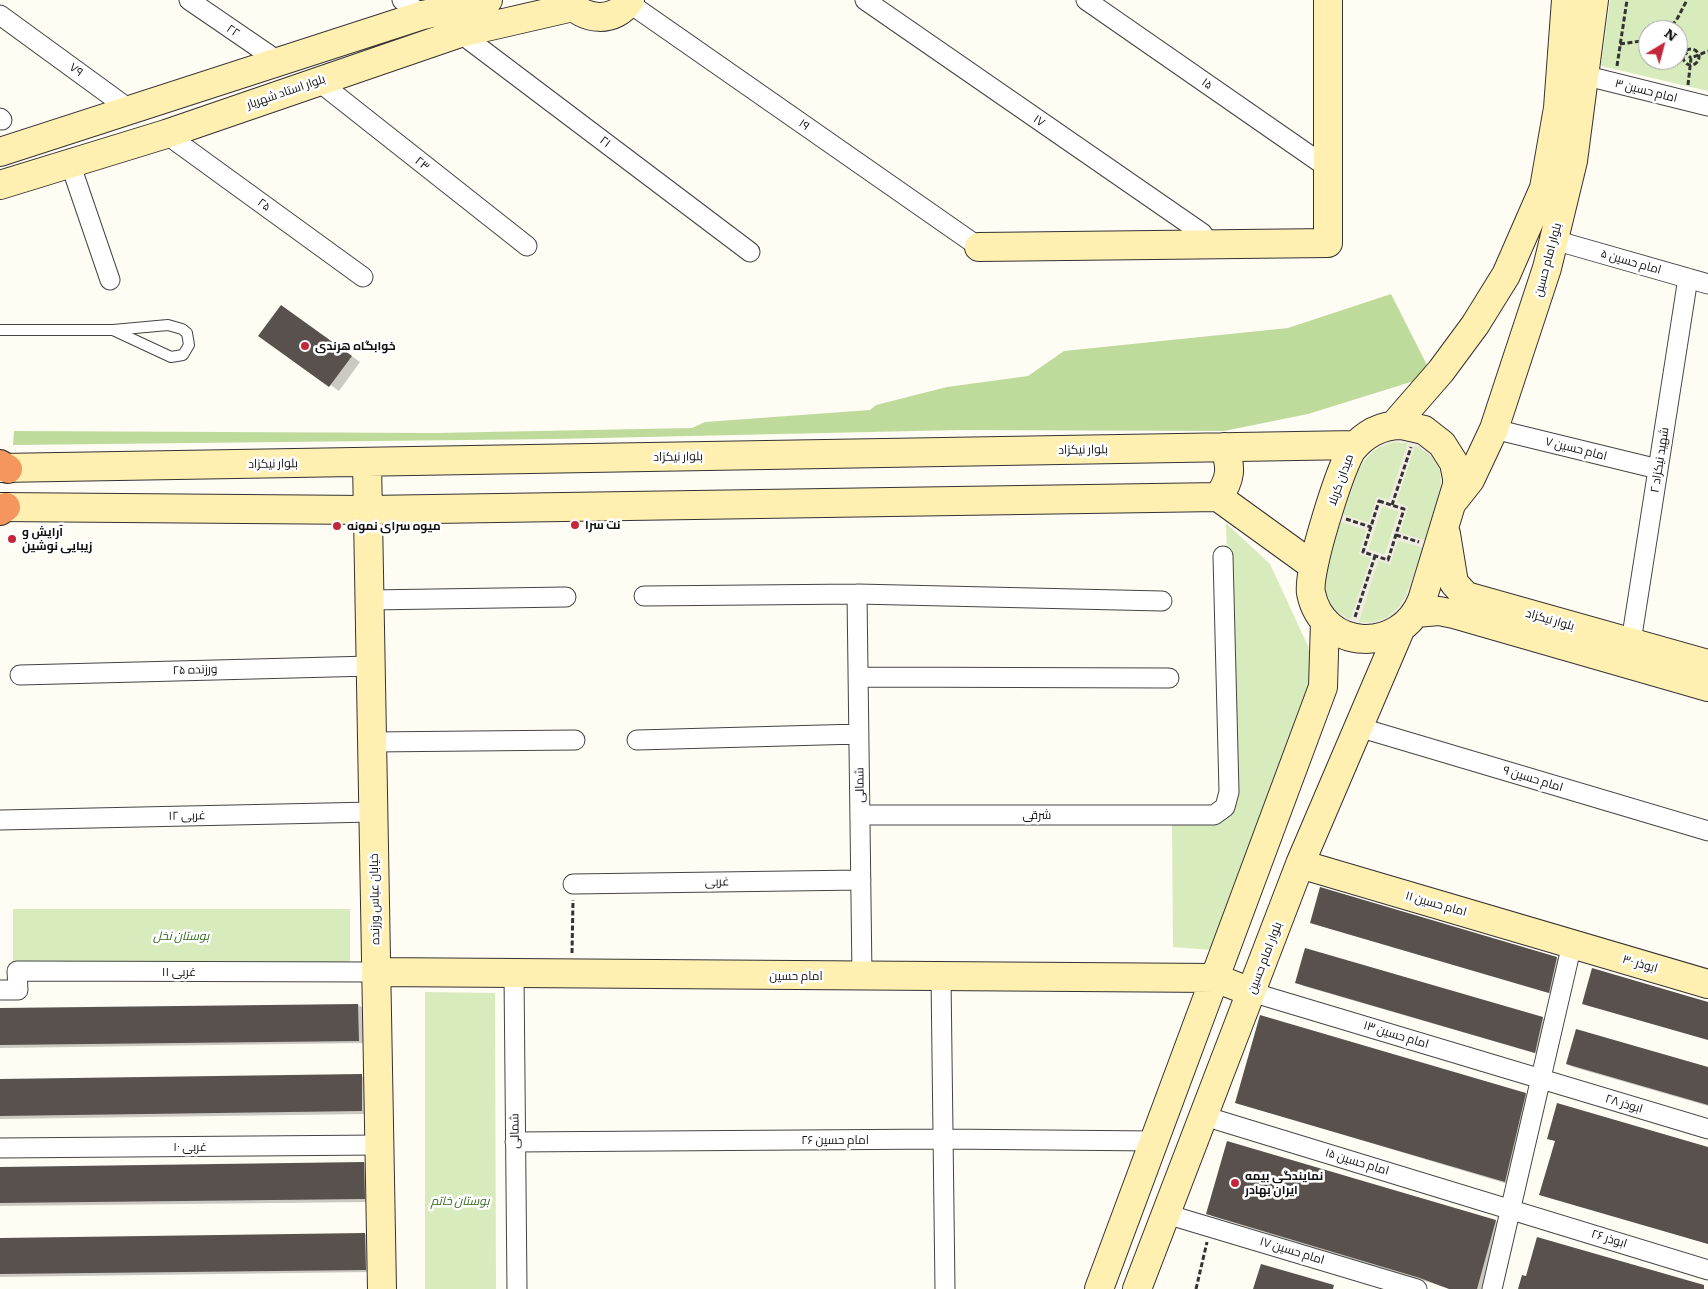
<!DOCTYPE html>
<html>
<head>
<meta charset="utf-8">
<style>
	body { margin:0 }
	#map { position:relative; width:1708px; height:1289px; overflow:hidden; background:#fffcf4; font-family:Literata,serif }
	canvas { display:block }
	.north { position:absolute; left:1638px; top:20px; width:50px; height:50px; box-sizing:border-box; background:#fff; border:1px solid #a0a0a0; border-radius:50%; rotate:37deg; font-size:14px; font-weight:700; line-height:20px; text-align:center; color:#111 }
	.north::after { content:''; display:block; margin:auto; width:18px; height:22px; background:#c3273b; clip-path:polygon(50% 0,100% 100%,50% 72%,0 100%) }
</style>
</head>
<body>
<div id="map">
<canvas width="1708" height="1289"></canvas>
<div class="north">N</div>
</div>
<script>
const ctx = document.querySelector('canvas').getContext('2d');
ctx.lineJoin = 'round';
function fillPath(path, color) {
  ctx.fillStyle = color;
  ctx.fill(path, 'evenodd');
}
function trace(path, color, width, dash) {
  ctx.strokeStyle = color;
  ctx.lineWidth = width;
  ctx.lineCap = dash ? 'butt' : 'round';
  ctx.setLineDash(dash || []);
  ctx.stroke(path);
}
function write(font, color, halo, rows, align = 'center') {
  ctx.font = font + ' Literata,Cairo,serif';
  ctx.lineWidth = 5;
  ctx.setLineDash([]);
  ctx.textBaseline = 'middle';
  ctx.strokeStyle = halo;
  ctx.fillStyle = color;
  for (const [text, x, y, turn = 0] of rows) {
    ctx.save();
    ctx.translate(x, y);
    ctx.rotate((+turn || 0) * Math.PI / 180);
    ctx.textAlign = isNaN(turn) ? turn : align;
    if (halo) ctx.strokeText(text, 0, 0);
    ctx.fillText(text, 0, 0);
    ctx.restore();
  }
}
fillPath(new Path2D(`
	M1610 0H1708V91L1601 66ZM1648 30H1678V60H1648Z
	M1395 442 1408 443 1389 501 1377 497 1369 523 1343 515C1353 485 1359 447 1395 442Z
	M1415 445C1460 463 1435 508 1425 541L1400 533 1408 507 1396 503Z
	M1382 506 1399 511 1385 555 1368 550Z
	M1340 521 1367 530 1359 554 1371 558 1351 620C1306 601 1329 554 1340 521Z
	M1226 523 1270 564 1308 646 1315 685 1211 950 1173 947 1172 824 1221 820 1233 799Z
	M1398 540 1423 547C1411 582 1405 629 1358 622L1378 560 1390 564Z
	M13 909H350V963L13 962Z
	M425 992 495 993 496 1289H425Z`), '#d8ebbd');
fillPath(new Path2D(`
	M1391 294 1428 367 1414 381 1308 414 1224 431 961 430 555 439 13 445 14 431 435 433 692 428 705 422 870 410 876 405 947 387 1028 376 1064 351 1288 328Z`), '#bedb9c');
fillPath(new Path2D(`
	M1401 438 1419 443 1438 458 1446 481 1411 594 1398 614 1382 624 1358 626 1341 619 1325 601 1322 565 1363 454 1383 441ZM1395 442 1408 443 1389 500 1377 497 1369 523 1343 515 1362 461 1374 449ZM1415 445 1431 456 1440 470 1442 481 1425 540 1400 533 1408 507 1396 502ZM1382 506 1399 511 1386 555 1368 549ZM1341 522 1366 530 1359 554 1371 558 1350 620 1334 609 1324 589 1325 566ZM1398 540 1423 548 1403 603 1387 618 1370 623 1359 622 1378 561 1390 564Z`), '#f1ebe2');
fillPath(new Path2D(`
	M290 312 360 362 339 391 260 335Z
	M1321 889 1557 958 1563 961 1555 995 1317 925 1311 922Z
	M1306 949 1543 1018 1549 1022 1541 1055 1303 986 1297 982Z
	M358 1005 364 1008V1043L0 1048V1009Z
	M1567 1064 1708 1069V1106L1573 1067Z
	M361 1076 367 1079 368 1114 0 1119V1080Z
	M1525 1094 1531 1097 1511 1185 1237 1103Z
	M1549 1138 1708 1148V1244L1541 1194 1556 1142Z
	M1228 1142 1496 1221 1502 1224 1484 1289H1451L1214 1217 1208 1214Z
	M364 1163 370 1167V1202L0 1206V1168Z
	M365 1234 371 1238 372 1272 0 1277V1239Z`), '#0003');
fillPath(new Path2D(`
	M281 305 352 356 329 387 258 336Z
	M1320 887 1557 957 1549 993 1310 923Z
	M1305 948 1543 1017 1535 1053 1295 983Z
	M1592 968 1708 1002V1040L1582 1004Z
	M358 1004 359 1041 0 1045V1008Z
	M1260 1015 1526 1093 1505 1182 1235 1103Z
	M1576 1029 1708 1067V1105L1566 1064Z
	M362 1074V1111L0 1116V1079Z
	M1557 1103 1708 1147V1244L1539 1195 1555 1141 1547 1139Z
	M1227 1141 1496 1220 1477 1289H1449L1420 1278 1206 1214Z
	M364 1162 365 1199 0 1203V1167Z
	M365 1233 366 1270 0 1274V1238Z
	M1537 1237 1704 1285V1289H1518L1522 1275 1526 1276Z
	M1261 1264 1334 1285 1333 1289H1253Z`), '#59514d');
const lane = new Path2D(`
	M0 330H113L168 325 182 329 187 333 189 345 183 355 171 357 113 330`);
const street = new Path2D(`
	M189 0 278 61
	M402 0 423 15
	M865 0 1202 233 1210 244
	M1086 0 1328 168
	M629 3 979 247
	M0 15 129 109
	M460 33 750 252
	M1583 75 1708 106
	M318 81 527 246
	M0 118 2 120
	M166 134 363 277
	M70 163 110 280
	M1554 240 1708 284
	M1494 429 1658 469
	M857 594 862 976
	M644 596 857 594 1162 601
	M369 600 566 597
	M1631 642 1688 278
	M20 675 371 666
	M858 677 1169 678
	M1358 727 1708 831
	M637 740 859 734
	M372 742 575 740
	M860 815H1214L1225 807 1229 792 1223 556
	M0 820 373 812
	M573 884 861 880
	M514 974 517 1289
	M941 977 945 1289
	M0 990H18L17 971 376 972
	M1251 992 1708 1129
	M1204 1116 1708 1270
	M515 1142 943 1139 1154 1141
	M0 1148 380 1145
	M1166 1214 1417 1289
	M1492 1289 1572 944`);
const secondary = new Path2D(`
	M567 0C583 21 615 24 630 0
	M0 152 423 15 488 0
	M0 185 166 134 460 33 573 7
	M979 247 1328 243V0
	M1394 425 1441 371 1475 325 1506 275 1544 188 1558 108 1566 0
	M1402 425 1424 430 1442 444 1454 463 1457 478V485L1422 600C1401 654 1323 652 1311 593 1307 571 1339 473 1351 451 1364 434 1380 425 1402 425Z
	M367 462 382 1289
	M0 468 1355 445
	M1218 497C1231 480 1232 467 1224 447
	M1455 499 1470 480 1494 429 1547 268 1573 161 1594 0
	M0 507 367 510 1218 497 1312 565
	M1446 534 1454 583 1466 596 1708 664
	M1416 613 1439 611 1454 614 1708 687
	M1300 864 1708 984
	M376 972 1215 978 1251 992
	M1099 1289 1323 687 1325 621
	M1137 1289 1300 864 1400 630`);
const highway = new Path2D(`
	M0 464 8 469
	M0 511 6 507`);
trace(lane, '#444', 12);
trace(street, '#444', 21);
trace(secondary, '#333', 30);
trace(highway, '#222', 30);
trace(new Path2D(`
	M1666 30 1676 21 1687 0
	M1620 44 1648 40
	M1678 46 1691 58
	M1683 57a8 8 0 1 1 16 0a8 8 0 1 1-16 0Z
	M1617 66 1627 0
	M1688 85 1691 58 1708 51
	M1379 501 1404 509 1388 560 1363 552Z
	M1392 505 1411 447
	M1346 519 1371 527
	M1396 535 1419 542
	M1355 617 1375 556
	M572 953 573 900
	M1196 1289 1207 1242`), '#333', 3, [5, 2.5]);
trace(lane, '#fff', 10);
trace(street, '#fff', 19);
trace(secondary, '#ffefb0', 28);
trace(highway, '#f4965d', 28);
for (const [x, y, r, color] of [
	[305,346,5,"#c3273b"],
	[575,525,5,"#c3273b"],
	[337,526,5,"#c3273b"],
	[12,539,5,"#c3273b"],
	[1235,1183,5,"#c3273b"]
]) {
  const dot = new Path2D();
  dot.arc(x, y, r, 0, 2 * Math.PI);
  ctx.fillStyle = color;
  ctx.fill(dot);
  trace(dot, '#fff', 2);
}
write('12px', '#111', '#fff', [
	["۲۲",233,31,34],
	["۷۹",76,70,36],
	["۱۵",1207,84,35],
	["امام حسین ۳",1646,91,14],
	["بلوار استاد شهریار",286,92,-19],
	["۱۷",1039,121,35],
	["۱۹",804,125,35],
	["۲۱",605,142,37],
	["۲۳",422,164,38],
	["۲۵",264,205,36],
	["بلوار امام حسین",1548,260,-75],
	["امام حسین ۵",1631,262,16],
	["امام حسین ۷",1576,449,14],
	["بلوار نیکزاد",1083,450,-1],
	["بلوار نیکزاد",678,457,-1],
	["شهید نیکزاد ۲",1660,460,-81],
	["بلوار نیکزاد",273,464,-1],
	["میدان کربلا",1341,480,-70],
	["بلوار نیکزاد",1550,620,16],
	["ورزنده ۲۵",195,670,-2],
	["امام حسین ۹",1533,779,17],
	["شمالی",860,785,-91],
	["شرقی",1037,815],
	["غربی ۱۲",187,816,-1],
	["غربی",717,882,-1],
	["خیابان عباس ورزنده",375,899,-91],
	["امام حسین ۱۱",1436,904,16],
	["بلوار امام حسین",1265,958,-69],
	["ابوذر ۳۰",1640,964,16],
	["غربی ۱۱",179,972],
	["امام حسین",796,976],
	["امام حسین ۱۳",1396,1035,17],
	["ابوذر ۲۸",1624,1104,17],
	["شمالی",515,1131,-91],
	["امام حسین ۲۶",835,1140],
	["غربی ۱۰",190,1147],
	["امام حسین ۱۵",1357,1162,17],
	["ابوذر ۲۶",1609,1239,17],
	["امام حسین ۱۷",1292,1251,17]
]);
write('bold 12px', '#111', '#fff', [
	["خوابگاه هرندی",315,346],
	["نت سرا",585,525],
	["میوه سرای نمونه",347,526],
	["آرایش و",22,532],
	["زیبایی نوشین",22,546],
	["نمایندگی بیمه",1245,1176],
	["ایران بهادر",1245,1190]
], 'left');
write('italic 12px', '#356a1f', '#fff', [
	["بوستان نخل",181,936],
	["بوستان خاتم",460,1201]
]);
</script>
</body>
</html>
